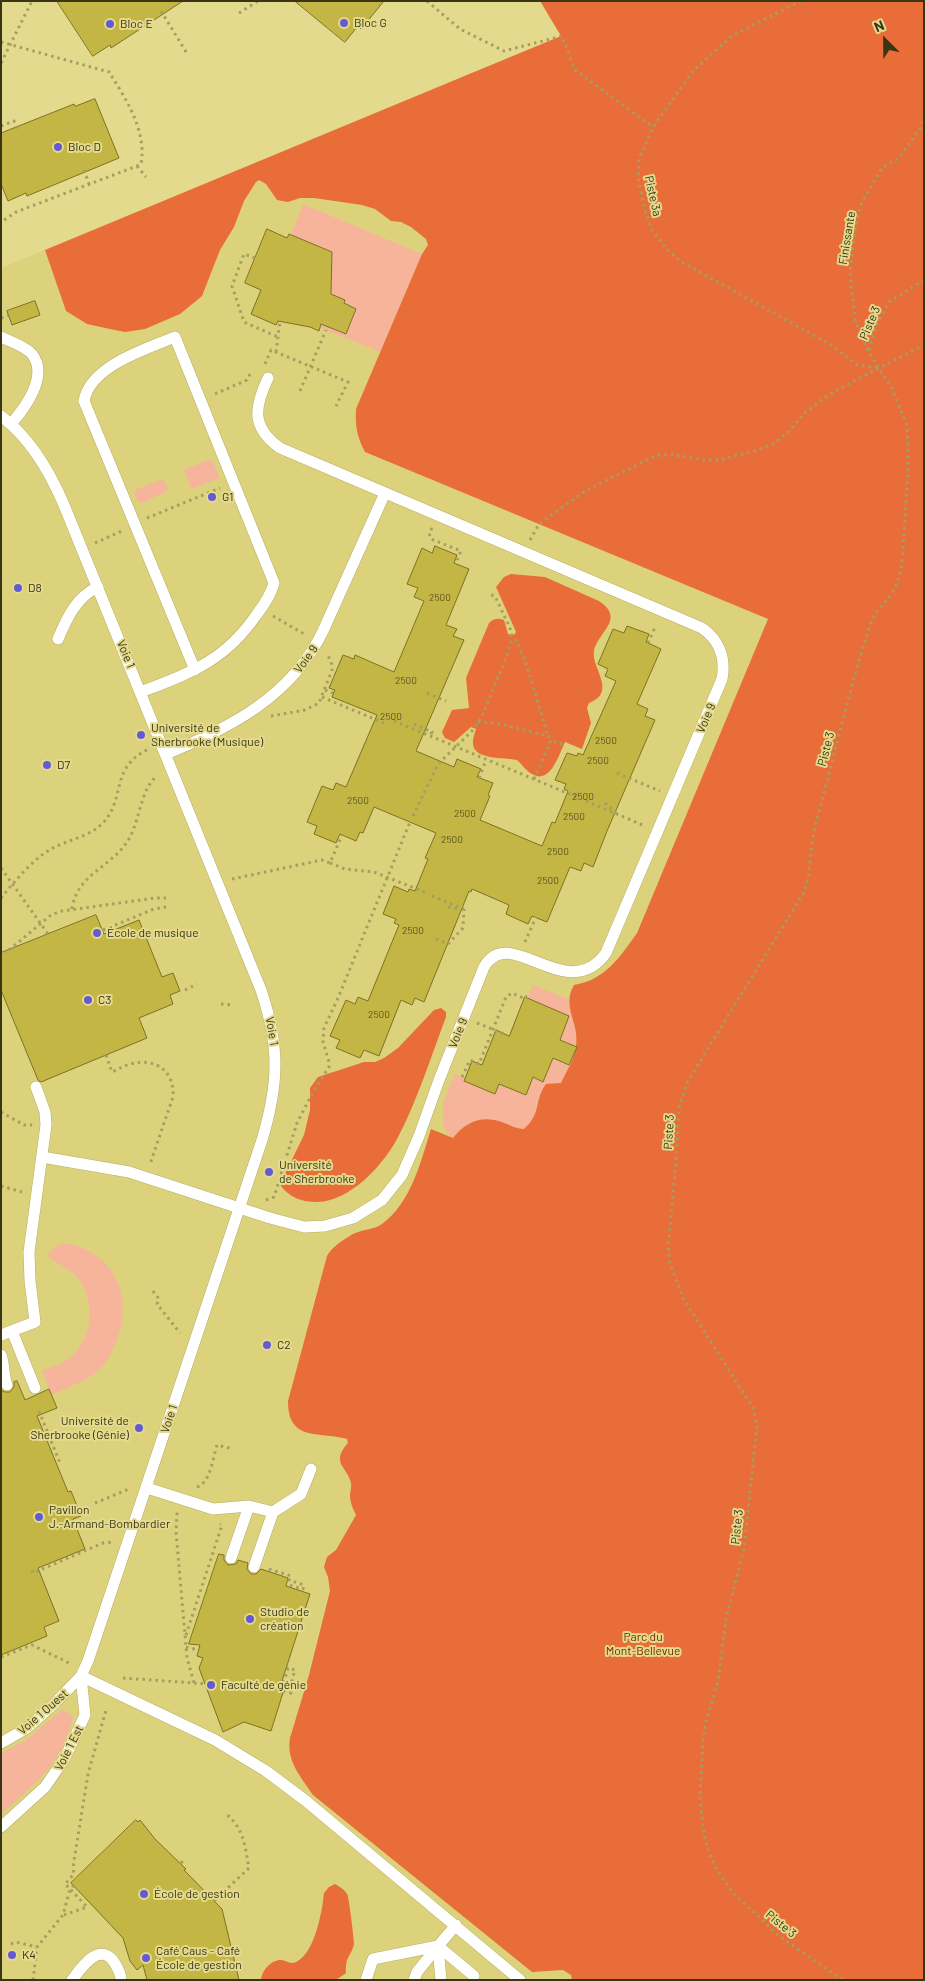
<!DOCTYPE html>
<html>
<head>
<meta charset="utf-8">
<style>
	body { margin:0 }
	#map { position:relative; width:925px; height:1981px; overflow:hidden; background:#e4da8d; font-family:Barlow,sans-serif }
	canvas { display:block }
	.frame { position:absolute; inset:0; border:2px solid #393515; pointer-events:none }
	.north { position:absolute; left:860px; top:15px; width:50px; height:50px; -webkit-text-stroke:4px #e4da8d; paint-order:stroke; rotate:337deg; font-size:14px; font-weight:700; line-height:20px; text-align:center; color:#393515 }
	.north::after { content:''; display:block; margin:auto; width:18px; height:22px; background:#393515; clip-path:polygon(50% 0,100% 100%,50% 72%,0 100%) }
</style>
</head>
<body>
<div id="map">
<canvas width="925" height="1981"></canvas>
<div class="frame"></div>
<div class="north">N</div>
</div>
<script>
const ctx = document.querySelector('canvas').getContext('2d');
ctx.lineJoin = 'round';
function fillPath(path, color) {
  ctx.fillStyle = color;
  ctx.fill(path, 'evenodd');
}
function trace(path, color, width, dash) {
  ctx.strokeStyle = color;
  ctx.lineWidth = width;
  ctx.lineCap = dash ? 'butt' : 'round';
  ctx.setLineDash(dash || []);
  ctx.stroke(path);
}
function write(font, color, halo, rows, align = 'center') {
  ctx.font = font + ' Barlow,sans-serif';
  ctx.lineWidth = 4;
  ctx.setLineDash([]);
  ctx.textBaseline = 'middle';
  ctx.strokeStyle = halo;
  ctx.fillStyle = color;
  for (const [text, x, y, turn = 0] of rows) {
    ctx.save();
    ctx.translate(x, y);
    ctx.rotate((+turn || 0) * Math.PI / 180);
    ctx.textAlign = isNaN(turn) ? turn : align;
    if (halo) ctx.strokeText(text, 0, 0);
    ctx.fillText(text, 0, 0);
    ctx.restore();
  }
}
fillPath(new Path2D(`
	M532 48 365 452 768 619 305 1726 606 1980H1V268Z`), '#ddd27c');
fillPath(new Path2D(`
	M303 204 422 254 381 352 320 328 322 324 346 334 356 309 344 303 345 300 331 294 316 245 291 235Z
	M209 459 213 461 220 478 191 489 184 470Z
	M162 479 168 488 166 492 142 503 138 501 134 492 137 489Z
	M533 985 568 999 572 1018 575 1022 577 1047 525 1169 453 1139 447 1133 443 1124V1102L455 1074 465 1078 464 1081 495 1094 499 1084 533 1077 544 1082 569 1016 527 998Z
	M65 1243C114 1252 134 1295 117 1340 113 1350 109 1359 102 1367 88 1381 69 1387 51 1395L42 1370C49 1368 57 1366 64 1362 92 1345 98 1303 77 1277 69 1267 54 1264 47 1254L58 1245Z
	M63 1709 73 1716C63 1763 35 1784 1 1814V1753L26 1740Z`), '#f6b59b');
fillPath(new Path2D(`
	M540 1H924V1980H572L571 1975 563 1970 532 1972 313 1795C301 1777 286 1761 290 1738L309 1675 330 1591 328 1577 324 1567 327 1557 336 1550 356 1515C353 1509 350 1502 350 1495 350 1491 352 1487 351 1483 347 1466 330 1463 348 1443L347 1439C318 1431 288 1442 288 1401L327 1256C331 1247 345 1239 353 1234 363 1229 373 1230 382 1224 411 1203 421 1161 431 1129L453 1138C466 1122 481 1115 502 1122 510 1125 516 1129 524 1129 542 1113 534 1100 546 1084L561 1083C566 1072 575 1058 576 1046 580 1023 561 1007 574 985 605 980 620 957 637 933L768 619 365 452C357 437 355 426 356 409L422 254 428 245 426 239 411 227 401 222 391 221 375 209 362 205 314 198H300L288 202 277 200 266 184 259 180 256 182 244 201 234 227 220 250 202 296 180 314 145 329 125 332 110 329 87 324 66 311 45 250 561 36Z
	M511 574 545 577 599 601C626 619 598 632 594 651 591 668 618 692 589 703L587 708 591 723 582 749 565 742C559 755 550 785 532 774 526 771 522 764 517 760 505 757 471 761 473 741 473 737 475 733 476 729L471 727 454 742 445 738 442 732 452 710 469 708 466 678 489 623C494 618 498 618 504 620L508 634 514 635 516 632 496 587 504 577Z
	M441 1008 446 1012V1017C431 1057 416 1104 396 1141 381 1167 350 1201 317 1202 302 1202 290 1198 281 1186L282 1180 304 1135 310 1110V1088L318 1077 364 1062H375L384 1058 398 1048 434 1010Z
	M335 1884C340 1887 344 1889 347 1894 349 1896 354 1940 354 1944 351 1957 345 1956 346 1973L336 1980H261C262 1970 271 1960 281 1960 286 1960 290 1965 296 1962 315 1953 322 1912 324 1893L329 1887Z`), '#e86d38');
const building = new Path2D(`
	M57 1H183L111 48 110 45 93 56Z
	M295 1H384L361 29 358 26 345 42Z
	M95 99 119 158 27 196 26 193 8 201 1 184V133L74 104 75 106Z
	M267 229 287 238 289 234 332 252 331 294 345 300 344 303 356 309 346 334 321 324 319 331 310 327 278 321 276 325 251 314 261 290 245 283Z
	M35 301 40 315 12 325 7 311Z
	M435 546 457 555 454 563 469 569 446 625 457 629 453 636 464 640 416 751 454 767 457 759 481 769 477 777 493 783 488 795 490 796 480 820 542 846 552 822 555 823 568 791 564 789 566 784 555 780 567 753 577 756 578 753 583 755 616 681 605 676 608 669 598 664 613 629 624 633 627 626 649 634 646 642 661 649 637 704 648 709 645 716 655 720 607 831 593 867 584 863 581 871 570 867 547 922 532 916 528 924 506 914 509 905 472 889 471 892 469 891 424 1002 415 998 412 1005 401 1000 379 1056 364 1050 360 1058 336 1048 340 1040 330 1036 346 1000 355 1004 358 997 368 1001 399 925 394 923 396 919 383 914 394 886 408 892 409 889 415 891 428 859 425 858 436 833 374 807 363 833 360 832 356 841 340 834 336 843 314 834 317 826 307 822 322 786 333 790 336 783 346 787 377 715 332 697 335 690 329 688 343 655 354 659 355 655 394 672 424 601 414 597 418 588 407 584 422 548 432 553Z
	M96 915 104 934 139 920 162 977 173 973 180 991 170 995 173 1004 139 1018 147 1038 41 1082 38 1080 1 990V953Z
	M525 997 569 1016 560 1040 577 1047 569 1065 553 1058 543 1082 533 1077 526 1095 499 1084 495 1094 464 1081 472 1061 482 1065 496 1030 509 1036Z
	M17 1381 25 1400 49 1389 57 1408 37 1416 68 1492 71 1491 81 1516 73 1519 85 1549 38 1568 59 1621 44 1627 47 1636 1 1655V1390L5 1392H10L14 1387V1382Z
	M219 1554 224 1555V1560L228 1565 236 1564 238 1560 248 1563 247 1569 251 1574H256L261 1569 288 1578 286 1586 310 1594 282 1681 286 1683 271 1731 244 1722 223 1732 199 1668 203 1658 197 1656 200 1645 189 1644Z
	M136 1820 138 1822 140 1820 155 1839 186 1869 184 1870 222 1909 239 1980H147L143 1965 137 1970 130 1961 123 1938 71 1883Z`);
fillPath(building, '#c4b644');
trace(building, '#7c7223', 1);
const service = new Path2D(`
	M1 337C11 342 25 346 32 354 49 376 25 408 11 424
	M1 416C30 438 50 472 64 505L261 990C280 1047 279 1083 262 1140L88 1661 81 1676 54 1704 27 1728 1 1743
	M58 639C67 618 76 597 98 587
	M141 692C192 672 225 661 257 614 264 605 271 594 274 583L175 337C146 349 90 366 84 401L195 670
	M166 754C230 728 292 696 323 631L385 493
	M42 1157 129 1172 270 1218 304 1227 325 1226 353 1218 382 1200 402 1175 419 1136 439 1080 484 967C510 922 567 1007 606 953L722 679C726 658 719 640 702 628L280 448C251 427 254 408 268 378
	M12 1331 35 1388
	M1 1335 35 1322 30 1281 29 1252 46 1125 45 1112 36 1087
	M1 1355C5 1366 3 1375 7 1385
	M147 1488 213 1509 249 1506 273 1512 254 1567
	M273 1512 301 1494 311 1469
	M231 1558 249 1506
	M81 1676 215 1740 266 1771 306 1801 520 1980
	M1 1827 45 1787 65 1758 85 1715 81 1676
	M456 1925 438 1946 474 1976
	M438 1946 441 1980
	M72 1980C81 1968 99 1941 114 1962 117 1967 121 1973 121 1980
	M366 1980 373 1959 438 1946
	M414 1980 417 1972 438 1946`);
trace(service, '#b7ad61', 12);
trace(new Path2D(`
	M427 1 460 29 504 51 562 36 575 70 653 127
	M801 1 733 35 693 71 653 127 639 159 638 178 645 210 652 230 666 248 680 261 833 346 857 365 879 368
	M161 11 188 55
	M239 13 258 1
	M1 42 109 72C126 99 147 131 141 164L137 166 16 212 1 222
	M1 63 32 1
	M1 126 14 121 18 131
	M137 166 146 177
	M84 170 89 184
	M255 258 244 254 232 286 244 322 278 337
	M1 318 8 315
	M869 350 877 324 889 302 924 280
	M276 352 280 321
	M265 364 271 350 348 382 336 406
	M300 391 326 330
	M215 394 247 380 251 372
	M147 518 220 488
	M432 528 429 533 431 539 461 551 456 563
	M530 540 539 524 585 491 655 456 670 454 704 460H720L758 450 773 444 788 432 806 412 824 398 846 385 924 345
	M95 543 122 531
	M273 616 304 634
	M511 634 515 638 525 660 548 736
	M648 643 656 625
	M325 690 333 693
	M427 693 446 701
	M322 697 386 724
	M271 716 305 710 319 703 332 670V665L327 653
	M394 721 579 798
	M478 722 497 723 548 736 551 740
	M414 724 432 732 430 736
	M617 773 660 791
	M479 778 486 760
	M534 779 551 740 564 745
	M586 801 645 826
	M605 803 616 813
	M413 816 438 764 472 731 482 716 506 658 511 642 510 628 495 596 488 594
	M330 863 345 869 374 872 427 893
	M1 868 48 934
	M232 879 322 860 330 863 342 835
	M432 896 464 909
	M1 898C15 881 32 860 51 849 67 840 89 837 103 823 126 798 110 768 147 750
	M448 907 461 909
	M72 909C77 874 110 868 127 842 140 823 140 789 157 776
	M103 930 154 909 166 907
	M436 939 448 944 463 928 464 909
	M525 942 536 917
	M9 950 51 915 62 911 155 898H166
	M1 971H2
	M185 990 197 984
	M221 1004 234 1005
	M477 1023 507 1035
	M106 1055 112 1072C119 1069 125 1065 131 1064 156 1057 175 1072 173 1097L150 1164
	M462 1077 470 1060 479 1064 506 997 512 993 523 998 524 996 527 997
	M1 1112 24 1125H32
	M1 1186 22 1192
	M266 1200 274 1197 297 1123 313 1092 329 1067V1062L323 1042 324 1028 338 998 410 822
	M153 1291 159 1299 157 1304 180 1333
	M39 1411 60 1463
	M197 1487C211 1482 213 1457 217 1445L233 1449
	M95 1503 129 1489
	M269 1569 291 1576 289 1580 304 1585 303 1589 289 1585 288 1587
	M32 1570 33 1573 103 1543 112 1542
	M186 1635 222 1525 220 1524
	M186 1647 198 1650
	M1 1657 32 1645 69 1663
	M123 1678 194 1683 187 1658 176 1532 177 1514H179
	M194 1683 205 1684
	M283 1691 291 1693V1684L295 1670 288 1668 284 1682
	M181 1863 184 1860
	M214 1901 249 1868C245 1847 244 1828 226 1814
	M64 1915 87 1907 70 1889 73 1886
	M11 1944 16 1942 37 1947
	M33 1980 37 1947 63 1915 70 1889 65 1884 74 1874 73 1867 88 1774 106 1710
	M842 1980 779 1936 733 1893 717 1870 711 1857 705 1840 702 1818 700 1795 703 1741 706 1721 718 1682 726 1619 744 1549 757 1425 753 1408 683 1298 670 1264 668 1248 676 1161 679 1108 687 1083 804 892 808 878 814 831 855 674 871 622 877 611 888 599 895 588 901 571 903 551 908 469 907 425 891 387 868 351 855 320 850 272 855 230 860 207 866 195 883 167 899 158 921 127 924 117`), '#a59e61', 3, [2.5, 4]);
trace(service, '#fff', 11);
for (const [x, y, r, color] of [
	[344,23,5,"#645bd4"],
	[110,24,5,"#645bd4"],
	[58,147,5,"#645bd4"],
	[212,497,5,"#645bd4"],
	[18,588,5,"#645bd4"],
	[141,735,5,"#645bd4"],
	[47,765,5,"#645bd4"],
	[97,933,5,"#645bd4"],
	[88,1000,5,"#645bd4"],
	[269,1172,5,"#645bd4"],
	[267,1345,5,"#645bd4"],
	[139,1428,5,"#645bd4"],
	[39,1517,5,"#645bd4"],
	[250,1619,5,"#645bd4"],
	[211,1685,5,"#645bd4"],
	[144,1894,5,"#645bd4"],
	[12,1955,5,"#645bd4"],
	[146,1958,5,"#645bd4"]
]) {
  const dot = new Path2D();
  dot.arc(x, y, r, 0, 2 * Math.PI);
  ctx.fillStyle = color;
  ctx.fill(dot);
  trace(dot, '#e4da8d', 2);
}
write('10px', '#5c5521', null, [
	["2500",440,598],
	["2500",406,681],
	["2500",391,717],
	["2500",606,741],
	["2500",598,761],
	["2500",583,797],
	["2500",358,801],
	["2500",465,814],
	["2500",574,817],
	["2500",452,840],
	["2500",558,852],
	["2500",548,881],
	["2500",413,931],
	["2500",379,1015]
]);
write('12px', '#393515', '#e4da8d', [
	["Bloc G",354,23],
	["Bloc E",120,24],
	["Bloc D",68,147],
	["G1",222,497],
	["D8",28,588],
	["Université de",151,728],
	["Sherbrooke (Musique)",151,742],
	["D7",57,765],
	["École de musique",107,933],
	["C3",98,1000],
	["Université",279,1165],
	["de Sherbrooke",279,1179],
	["C2",277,1345],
	["Université de",129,1421,"right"],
	["Sherbrooke (Génie)",129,1435,"right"],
	["Pavillon",49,1510],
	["J.-Armand-Bombardier",49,1524],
	["Studio de",260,1612],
	["création",260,1626],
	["Faculté de génie",221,1685],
	["École de gestion",154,1894],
	["Café Caus - Café",156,1951],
	["École de gestion",156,1965],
	["K4",22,1955]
], 'left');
write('12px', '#393515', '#e4da8d', [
	["Piste 3a",653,196,77],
	["Finissante",847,238,-81],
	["Piste 3",870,323,-67],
	["Voie 1",126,654,68],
	["Voie 9",306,659,-54],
	["Voie 9",706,718,-67],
	["Piste 3",826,749,-75],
	["Voie 1",272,1031,80],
	["Voie 9",458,1033,-68],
	["Piste 3",669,1132,-87],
	["Voie 1",169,1419,-72],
	["Piste 3",737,1527,-84],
	["Voie 1 Ouest",43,1712,-41],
	["Voie 1 Est",69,1748,-63],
	["Piste 3",781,1924,39]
]);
write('12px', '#772900', '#e4da8d', [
	["Parc du",643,1637],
	["Mont-Bellevue",643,1651]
]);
</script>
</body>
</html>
